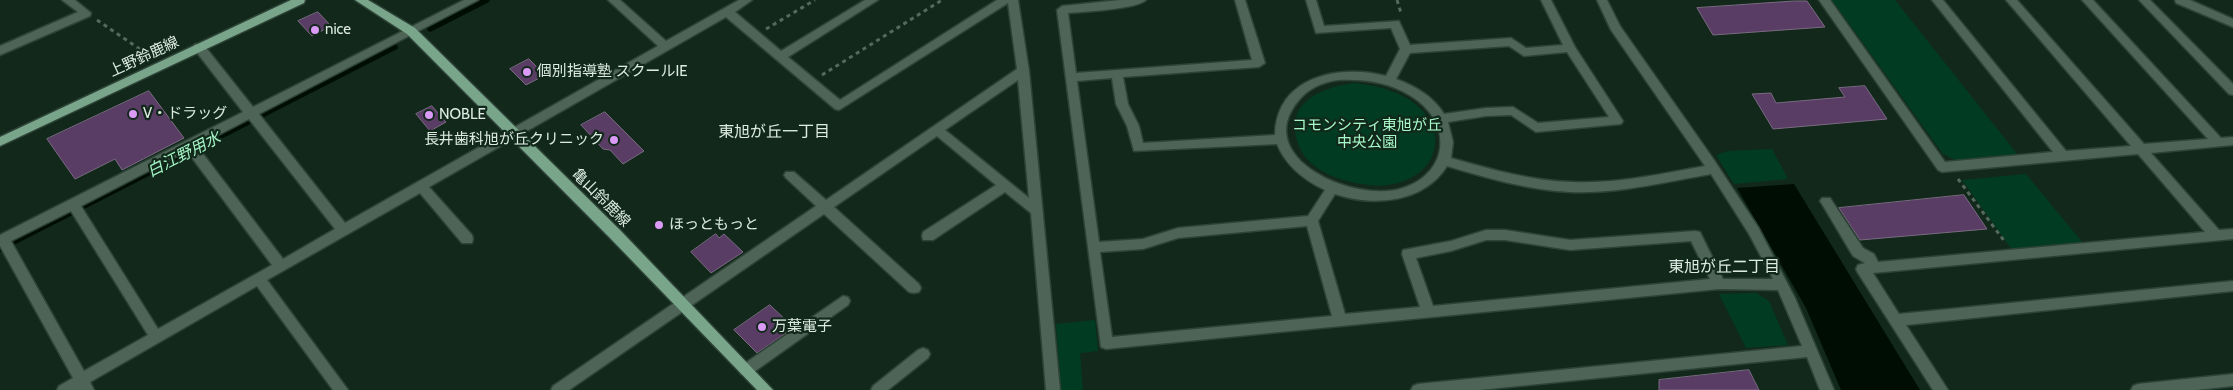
<!DOCTYPE html>
<html>
<head>
<meta charset="utf-8">
<style>
	body { margin:0 }
	canvas { display:block; background:#11281b }
</style>
</head>
<body>
<canvas width="2233" height="390"></canvas>
<script>
const ctx = document.querySelector('canvas').getContext('2d');
ctx.lineJoin = 'round';
function fillPath(path, color) {
  ctx.fillStyle = color;
  ctx.fill(path, 'evenodd');
}
function trace(path, color, width, dash) {
  ctx.strokeStyle = color;
  ctx.lineWidth = width;
  ctx.lineCap = dash ? 'butt' : 'round';
  ctx.setLineDash(dash || []);
  ctx.stroke(path);
}
function write(font, color, halo, rows, align = 'center') {
  ctx.font = font + ' Cabin,"Noto Sans JP",sans-serif';
  ctx.lineWidth = 4.5;
  ctx.setLineDash([]);
  ctx.textBaseline = 'middle';
  ctx.strokeStyle = halo;
  ctx.fillStyle = color;
  for (const [text, x, y, turn = 0] of rows) {
    ctx.save();
    ctx.translate(x, y);
    ctx.rotate((+turn || 0) * Math.PI / 180);
    ctx.textAlign = isNaN(turn) ? turn : align;
    if (halo) ctx.strokeText(text, 0, 0);
    ctx.fillText(text, 0, 0);
    ctx.restore();
  }
}
fillPath(new Path2D(`
	M1832 0H1895L2018 155 1956 160 1943 154Z
	M1354 83C1477 95 1449 209 1347 181 1330 177 1309 166 1301 150 1280 106 1317 88 1354 83Z
	M1772 149 1788 179 1734 184 1716 155 1728 151Z
	M2026 174 2082 242 2012 250 1962 180Z
	M1756 293 1769 301 1788 345 1746 348 1719 294Z
	M1095 320 1098 351 1080 353 1083 390H1061L1056 324Z`), '#013c22');
fillPath(new Path2D(`
	M1794 184 1920 390H1841L1806 308 1737 188Z`), '#000d03');
trace(new Path2D(`
	M430 29 487 0
	M0 249 395 47`), '#000d03', 5.5);
const building = new Path2D(`
	M1794 1H1807L1825 27 1713 35 1697 8Z
	M318 12 331 26 312 36 298 21Z
	M529 59 545 75 526 85 510 69Z
	M1865 86 1887 119 1773 129 1752 94 1771 93 1776 103 1845 97 1839 88Z
	M149 91 184 138 122 170 115 159 75 179 47 139Z
	M432 106 446 122 430 131 416 114Z
	M605 112 644 151 623 164 610 150 603 149 581 125Z
	M1964 195 1987 229 1860 240 1839 208Z
	M716 234 719 238 724 234 743 252 711 273 691 252Z
	M770 305 791 325 783 330 786 333 757 353 734 330Z
	M1749 370 1759 390H1659V380Z`);
fillPath(building, '#593d65');
trace(building, '#796a80', 1);
const minor = new Path2D(`
	M62 0H75L91 13 90 16 0 55V46L78 12Z
	M464 0H478L259 114 345 223 658 46 608 0H620L666 41 739 0H752L735 12 781 51 865 0H878L788 57 840 100 997 0H1018L1029 71 1060 390H1046L1031 213 1005 192 933 240H923L922 236 923 232 996 185 937 136 834 207 919 284 921 288 919 292 914 293 909 292 824 214 569 390H551L553 386 816 206 786 178 784 175 786 172H794L826 200 1017 69 1008 3 839 110 835 109 726 17 429 187 472 235 473 239 472 243H462L420 193 267 280 348 390H333L257 286 90 382 94 390H57L59 386 73 378 0 246V235L243 112 195 50 193 47 195 44H203L253 107ZM1018 80 1029 198 945 130ZM249 119 335 229 283 259 197 146ZM187 151 272 265 158 329 81 206ZM71 211 148 335 84 371 11 241Z
	M1120 0H1146C1138 9 1082 12 1068 13L1076 73 1252 60 1235 0H1245L1265 63 1259 67 1123 77 1128 104 1139 126 1143 143 1275 135C1276 76 1340 64 1386 76L1400 49 1391 28 1316 33 1306 0H1316L1324 26 1399 21 1410 45 1511 38 1526 48 1563 45 1541 0H1551L1575 47 1623 121 1621 124 1536 132 1511 115 1486 116 1448 122 1453 142 1451 158C1490 169 1531 181 1572 182 1617 184 1661 174 1705 166L1611 30 1597 0H1607L1620 26 1714 160 1758 227 1795 298 1834 390H1820L1807 357 1479 390H1411L1413 386 1418 384 1802 346 1778 290 1719 289 1106 349 1101 347 1057 10 1062 6ZM1509 46 1524 56 1567 52 1609 117 1538 123 1513 107 1486 108 1444 114C1433 96 1415 86 1396 79L1410 53ZM1112 78 1116 104 1127 126 1134 151 1277 144C1286 166 1304 180 1325 190L1308 216 1178 228 1143 239 1099 242 1077 81ZM1338 80C1364 79 1389 82 1411 96 1452 121 1451 172 1403 188 1353 204 1250 157 1299 100 1309 88 1323 82 1338 80ZM1447 166C1487 178 1528 190 1570 192 1617 194 1665 182 1711 174L1749 234 1773 279H1723L1700 232 1695 231 1570 240 1505 230H1486L1451 241 1403 250 1402 254 1420 307 1345 314 1318 221 1335 194C1373 207 1424 203 1447 166ZM1307 226 1332 316 1112 337 1100 252 1143 249 1178 238ZM1486 240H1505L1570 250 1691 241 1710 279 1433 306 1416 258 1451 251Z
	M1819 0H1830L1945 162 2053 152 1932 0H1943L2066 151 2131 146 2006 0H2017L2144 144 2208 139 2082 0H2093L2221 138 2233 137V145L2151 153 2219 230 2233 229V239L1873 273 1899 314 2233 281V291L1906 325 1948 390H1933L1858 273 1856 269 1858 265 1865 263 1853 256 1822 204 1820 201 1822 198H1830L1863 248 1874 254 1878 262 2205 232 2138 154 1942 172 1938 170Z
	M2139 0H2150L2233 84V95L2229 94Z
	M2175 0H2190L2233 19V27L2176 3Z
	M843 296 848 297 850 301 848 305 751 374 746 376 741 374 739 370 741 366Z
	M923 348 928 350 930 354 928 358 888 390H871L873 386 918 350Z
	M2233 374V386L2196 390H2131L2133 386 2138 384Z`);
const major = new Path2D(`
	M291 0H305L304 3 0 146V137Z
	M355 0H368L415 28 620 230 773 390H757L610 238 407 34Z`);
trace(minor, '#2e4337', 3);
trace(major, '#2e4337', 3);
trace(new Path2D(`
	M1397 0 1401 13
	M97 20 150 56
	M766 29 815 0
	M822 75 942 0
	M1958 179 2005 242`), '#55695e', 3, [4, 4]);
fillPath(minor, '#4e6457');
fillPath(major, '#79a58a');
for (const [x, y, r, color] of [
	[315,30,5,"#da9af6"],
	[527,72,5,"#da9af6"],
	[133,114,5,"#da9af6"],
	[429,115,5,"#da9af6"],
	[614,140,5,"#da9af6"],
	[659,225,5,"#da9af6"],
	[762,327,5,"#da9af6"]
]) {
  const dot = new Path2D();
  dot.arc(x, y, r, 0, 2 * Math.PI);
  ctx.fillStyle = color;
  ctx.fill(dot);
  trace(dot, '#11281b', 2);
}
write('15px', '#ddebe2', '#11281b', [
	["nice",325,30],
	["個別指導塾 スクールIE",537,72],
	["V・ドラッグ",143,114],
	["NOBLE",439,115],
	["長井歯科旭が丘クリニック",604,140,"right"],
	["ほっともっと",669,225],
	["万葉電子",772,327]
], 'left');
write('15px', '#ddebe2', '#11281b', [
	["上野鈴鹿線",144,57,-25],
	["亀山鈴鹿線",601,198,45]
]);
write('15px', '#a8f9c9', '#11281b', [
	["コモンシティ東旭が丘",1367,126],
	["中央公園",1367,143]
]);
write('16px', '#ddebe2', '#11281b', [
	["東旭が丘一丁目",774,132],
	["東旭が丘二丁目",1724,267]
]);
write('italic 16px', '#a5f6c6', '#11281b', [
	["白江野用水",184,155,-27]
]);
</script>
</body>
</html>
